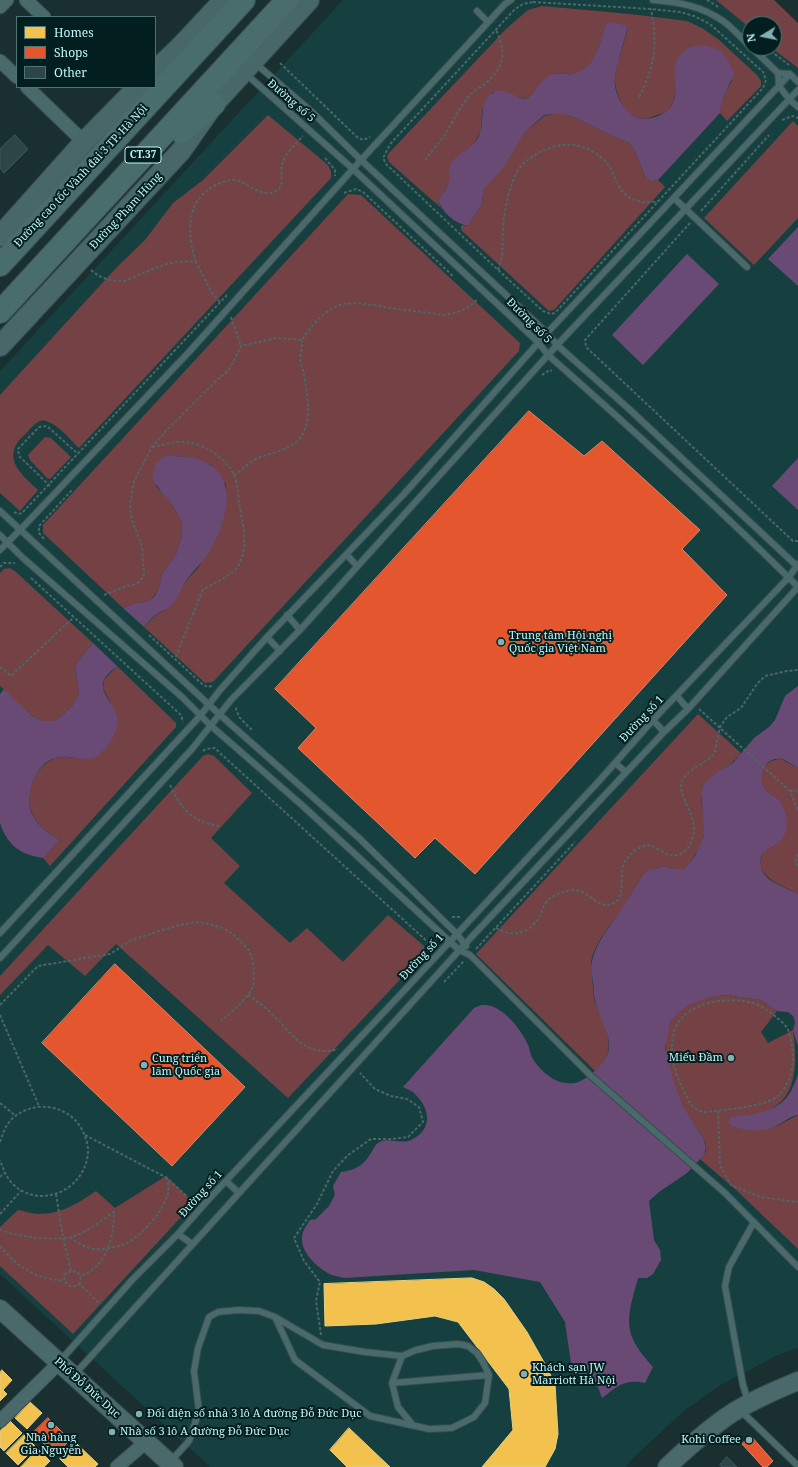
<!DOCTYPE html>
<html>
<head>
<meta charset="utf-8">
<style>
	body { margin:0 }
	#map { position:relative; width:798px; height:1467px; overflow:hidden; background:#192f30; font-family:"Noto Serif",serif }
	canvas { display:block }
	.legend { position:absolute; left:16px; top:16px; width:140px; height:72px; box-sizing:border-box; background:#031e1f; border:1px solid #4e7475; margin:0; padding:5px 7px; list-style:none; font-size:12px; color:#bff5f7 }
	.legend li { display:flex; align-items:center; gap:8px; height:20px }
	.legend b { width:20px; border:1px solid #4e7475 }
	.north { position:absolute; left:742px; top:16px; width:40px; height:40px; box-sizing:border-box; background:#031e1f; border:1px solid #4e7475; border-radius:50%; rotate:260deg; font-size:11px; font-weight:700; line-height:16px; text-align:center; color:#bff5f7 }
	.north::after { content:''; display:block; margin:auto; width:14px; height:18px; background:#85b0b1; clip-path:polygon(50% 0,100% 100%,50% 72%,0 100%) }
</style>
</head>
<body>
<div id="map">
<canvas width="798" height="1467"></canvas>
<ul class="legend">
<li><b style="height:11px;background:#f2c14e"></b>Homes</li>
<li><b style="height:11px;background:#e4572e"></b>Shops</li>
<li><b style="height:11px;background:#2e4548"></b>Other</li>
</ul>
<div class="north">N</div>
</div>
<script>
const ctx = document.querySelector('canvas').getContext('2d');
ctx.lineJoin = 'round';
function fillPath(path, color) {
  ctx.fillStyle = color;
  ctx.fill(path, 'evenodd');
}
function trace(path, color, width, dash) {
  ctx.strokeStyle = color;
  ctx.lineWidth = width;
  ctx.lineCap = dash ? 'butt' : 'round';
  ctx.setLineDash(dash || []);
  ctx.stroke(path);
}
function write(font, color, halo, rows, align = 'center') {
  ctx.font = font + ' "Noto Serif",serif';
  ctx.lineWidth = 4;
  ctx.setLineDash([]);
  ctx.textBaseline = 'middle';
  ctx.strokeStyle = halo;
  ctx.fillStyle = color;
  for (const [text, x, y, turn = 0] of rows) {
    ctx.save();
    ctx.translate(x, y);
    ctx.rotate((+turn || 0) * Math.PI / 180);
    ctx.textAlign = isNaN(turn) ? turn : align;
    if (halo) ctx.strokeText(text, 0, 0);
    ctx.fillText(text, 0, 0);
    ctx.restore();
  }
}
fillPath(new Path2D(`
	M343 0H774L798 23V1348L780 1354 722 1384 684 1411 632 1459 626 1467H210L0 1274V371ZM750 24H774V48H750Z`), '#163f40');
fillPath(new Path2D(`
	M716 0H774L798 23V68L772 48H774V24H750V28Z
	M542 6 630 14 687 21 702 28 719 40 757 75 761 81V86L727 121 720 113C720 100 725 92 732 81L696 46C659 56 687 92 668 110 665 113 661 114 657 115 648 119 643 120 634 116 622 111 614 89 615 77 615 72 617 67 618 62 622 50 625 38 628 27L605 26C599 45 596 70 572 74 566 75 559 72 554 74 542 77 536 92 527 99L516 97 510 94 493 92 486 100 482 112 481 131 473 145 460 155 449 179V184L438 200 441 208 389 162 387 156 389 153 506 29 528 10Z
	M554 114H565L576 118 612 136 628 142 633 147 646 178 651 181 658 180 665 187 554 310 549 311 461 230V225L468 226 481 206 484 189 491 180 524 133 544 116Z
	M268 115 328 165 331 172V178L79 448C69 439 58 424 46 421 39 419 34 425 30 429 26 434 19 439 16 445 6 464 26 478 38 490L20 511 0 493V395L116 268 145 240 173 203 203 180Z
	M793 121 798 126V218L754 265 704 218Z
	M348 194 361 195 520 343 519 351 213 682 205 683 144 627 156 615 170 607 187 580 198 568 222 523 225 511 226 485 211 465 189 457 177 456 156 486 171 503 181 520 182 535 176 554 162 574 159 588 155 595 149 601 133 604 123 608 43 533V525Z
	M45 437 51 438 71 457 50 479 47 478 30 460 28 455Z
	M10 568 16 572 93 643 75 665 79 693 73 705 64 714 54 721H43L32 716 0 686V573L4 569Z
	M117 666 176 723V727L50 866 43 858 60 840C49 834 37 826 32 813 25 796 34 768 51 760 66 752 82 764 98 755 112 747 114 729 117 715L103 688 104 680Z
	M698 714 741 753C729 770 711 770 702 792 700 797 702 805 703 810 704 818 706 827 704 835 702 846 691 862 684 869H674L664 866 653 870 648 871 643 875C636 885 631 894 625 904 615 920 591 946 591 965 592 974 593 990 594 999 595 1003 598 1008 600 1013 609 1034 616 1054 595 1071L476 954Z
	M208 754 214 756 252 793 211 838 240 866 224 883 290 943 307 928 343 962 388 915 424 946V953L412 967 288 1098 116 944 85 976 48 945 0 995V976L203 756Z
	M781 759 798 768V894C783 885 768 883 760 866L762 853C766 849 772 848 775 845 790 833 789 812 777 798 774 795 768 793 765 789 755 773 764 760 781 759Z
	M726 995 761 1000 777 1011 761 1032 768 1043 793 1030C798 1066 798 1106 756 1114 748 1115 742 1117 734 1116V1127L762 1130 777 1126 798 1115V1249L735 1189 700 1159C704 1155 707 1151 706 1146 704 1135 688 1117 683 1106 671 1083 659 1047 670 1023 676 1010 695 1001 708 997 713 995 720 996 726 995Z
	M166 1176 194 1203 73 1334 0 1266V1227L18 1210C25 1211 32 1214 39 1214 62 1214 78 1203 96 1191L115 1208Z`), '#744244');
fillPath(new Path2D(`
	M610 22 628 26C625 37 622 48 619 59 618 65 615 71 615 77 613 92 623 111 636 117 646 121 660 117 668 110 684 96 667 71 680 55 690 43 709 43 721 52 727 57 731 66 734 73 729 88 721 96 720 113L658 180 651 181 646 178 633 147 628 142 612 136 576 118 565 114H554L544 115 524 133 503 168 484 189 481 206 468 226C454 223 443 213 438 200 441 195 446 190 448 185 451 177 447 167 453 161 462 149 473 151 480 133 485 119 478 98 495 92 506 87 516 100 527 99 536 92 542 76 554 74 559 72 566 75 572 74 596 69 599 45 605 26Z
	M798 227V286L768 259Z
	M687 254 719 284 643 365 612 335Z
	M165 456C181 456 199 456 212 466 239 486 223 529 209 552 202 563 193 571 186 581 181 589 177 600 170 607 166 610 161 611 157 614 152 617 148 623 144 627L123 608 133 604 149 601 155 596 159 588 162 574 176 554 182 535 181 520 171 503 162 493 152 478 156 463Z
	M798 458V510L772 486Z
	M93 643 117 666C113 670 107 674 104 680 98 692 115 704 117 716 119 724 116 732 112 739 91 776 74 748 50 760 34 768 25 797 32 814 38 827 49 834 60 840L43 858C21 855 7 845 0 823V694L4 689 32 716 43 721H54L64 714 73 705 79 693 75 665Z
	M798 686V768C793 765 787 761 782 759 764 756 757 776 765 789 768 793 774 795 777 798 786 807 790 825 784 836 780 845 770 847 762 853 754 880 780 884 798 894V1046L793 1030 795 1022 793 1016 788 1012 777 1011 761 1000 726 995 709 997 689 1005 678 1013 670 1022 665 1048 673 1080 683 1106 703 1138 706 1147 704 1155 687 1173 659 1192 649 1201 654 1240 660 1250 661 1260 653 1274 647 1278H638C633 1298 624 1320 633 1339 637 1349 646 1359 653 1367L645 1383C624 1379 618 1386 602 1398L598 1387 572 1370 565 1322 540 1282 474 1270 344 1278C340 1277 335 1276 332 1275 320 1270 302 1254 302 1240 301 1233 306 1226 310 1220L316 1219 329 1206 335 1195 333 1186 341 1172C352 1171 363 1166 369 1156 372 1152 374 1146 378 1143 387 1136 401 1145 411 1140 434 1129 430 1108 414 1093 411 1090 406 1089 403 1087L474 1008C477 1007 480 1005 483 1005 501 1003 522 1030 528 1045 530 1049 530 1055 533 1059 539 1069 549 1078 560 1082 575 1085 579 1083 590 1075 625 1048 603 1032 595 1000 593 994 594 987 593 982 592 975 590 967 592 961 596 943 608 929 618 914 627 901 634 888 643 875L648 870H653L664 866 674 869H684L695 856 704 836V825L701 793 704 784 716 773 734 762 754 738 769 727 775 720 785 696Z
	M798 1074V1115C791 1116 785 1121 778 1125 764 1133 742 1132 729 1124L730 1118C735 1115 741 1116 748 1115 777 1110 789 1103 798 1074Z`), '#694a75');
const homes = new Path2D(`
	M472 1278 484 1282 494 1289 504 1299 527 1332 545 1364 555 1384 558 1434 555 1449 545 1467H482L513 1430 509 1389 458 1322 435 1316 376 1324 325 1326 324 1284Z
	M2 1370 12 1380 3 1390 7 1394 0 1401V1373Z
	M30 1402 42 1413 27 1429 15 1418Z
	M10 1421 22 1433 4 1451 0 1447V1431Z
	M349 1428 390 1467H347L330 1450Z
	M24 1435 36 1447 18 1465 6 1453Z
	M76 1443 98 1464 95 1467H68L60 1459Z
	M38 1449 50 1461 44 1467H21Z`);
fillPath(homes, '#f2c14e');
trace(homes, '#e3d181', 1);
const shops = new Path2D(`
	M529 411 584 456 602 441 700 530 682 549 727 595 475 874 435 838 415 858 298 748 316 728 275 689Z
	M115 964 245 1087 172 1166 42 1043Z
	M48 1418 70 1440 55 1455 33 1433Z
	M751 1436 773 1461 767 1467H763L742 1444Z`);
fillPath(shops, '#e4572e');
trace(shops, '#d9866a', 1);
const building = new Path2D(`
	M15 135 28 149 4 173 0 168V149Z
	M727 1457 737 1467H722L720 1465Z`);
fillPath(building, '#2e4548');
trace(building, '#3b575c', 1);
const lane = new Path2D(`
	M653 0C679 2 701 6 723 21 733 28 741 38 750 46
	M477 11 488 22
	M752 48 778 73 790 74 798 82
	M255 63 311 111 361 160 547 333 557 345 628 408 798 567
	M778 73 779 86 789 99 798 107
	M246 74 353 169 538 342 548 355C633 430 718 507 798 587
	M674 198 747 267
	M0 511 219 714 359 838 457 934 466 946
	M0 535 23 558 182 697 210 725 304 807 459 950 470 955 590 1075 725 1193 798 1267
	M0 550 20 530 189 352 361 160 505 4 511 0
	M347 555 357 566
	M287 615 300 630
	M267 637 280 651
	M677 696 688 709
	M653 720 664 732
	M615 763 626 772
	M0 933 200 716 220 690 267 637 404 494 547 333 790 74
	M0 958 192 749 231 700 300 630 557 345 798 90
	M226 1181 239 1193
	M178 1234 192 1244
	M402 1356 392 1383 398 1407 412 1424
	M60 1361 133 1279 178 1234 208 1200 457 934 599 781 653 720 789 577 798 564
	M74 1375 465 944 664 732 688 709 798 587
	M392 1383 489 1375
	M748 1401 743 1385 725 1286 729 1267 754 1222
	M740 1410 798 1466
	M170 1462 189 1441 199 1411 194 1371 198 1348 209 1317 218 1312 238 1310 259 1311 275 1317 323 1345 365 1352 402 1356 416 1350 433 1346 458 1344 468 1346 477 1353 483 1362 489 1375 485 1403 474 1417 452 1428 429 1429 370 1416 295 1360 275 1317`);
const street = new Path2D(`
	M26 0 44 17
	M0 7 7 0
	M0 61 17 77
	M27 87 84 142
	M0 1421 59 1363
	M117 1467 146 1442`);
const secondary = new Path2D(`
	M0 1309 174 1467
	M667 1467C685 1450 705 1432 726 1417 748 1402 774 1391 798 1381`);
const primary = new Path2D(`
	M155 71 181 46 224 0
	M0 236 84 142 138 87
	M0 346 181 151 214 104 309 0`);
const highway = new Path2D(`
	M181 132 214 104
	M0 265 244 0
	M0 312 287 0`);
trace(lane, '#374c4d', 8);
trace(street, '#374c4d', 15);
trace(secondary, '#374c4d', 20);
trace(primary, '#374c4d', 22);
trace(highway, '#374c4d', 24);
trace(new Path2D(`
	M707 0 720 8
	M533 2 651 9 680 12 694 16 710 24 763 72 766 80 763 88 555 313 551 314 543 311 498 270 386 164 383 158 391 143 515 9 523 4Z
	M767 48 789 65
	M280 63 357 137 363 140 370 137
	M639 97C655 66 658 44 651 9
	M782 120 793 116 798 118
	M325 158 335 170V176
	M425 160C432 151 441 141 447 131 454 120 459 108 468 97 472 92 479 88 485 84 504 68 507 52 496 30
	M344 193 356 189 363 192 454 277
	M701 211 769 135
	M690 223 585 340 586 347 793 541H798
	M196 262C187 236 185 199 216 185 222 183 229 179 236 180 249 183 262 199 276 191 285 187 280 173 282 166 283 156 296 143 303 136
	M91 270C100 278 111 282 124 281 148 272 169 258 196 262L212 293 220 302
	M498 270C504 256 502 243 503 228 504 210 511 174 524 163 550 141 581 137 606 162 614 171 616 186 624 193 632 202 647 204 658 201
	M231 317 241 346
	M542 375 550 370 552 371
	M152 447C161 446 170 442 179 442 200 441 225 456 234 475 238 484 238 497 240 508 243 525 248 545 240 562 234 577 214 581 202 591L175 659
	M234 475C242 471 247 463 256 459 269 453 283 452 295 443 315 428 307 392 303 370 302 367 301 364 300 361 300 354 303 347 302 340
	M50 486 19 456 18 449 39 427 47 426 78 454
	M14 512 18 514 22 513 227 295
	M44 539 39 533V526L72 490
	M0 567 4 563H15
	M31 578 181 715 183 722
	M104 595 126 586 133 585 139 582 144 575 142 547 131 517 130 505 134 481 152 447 165 432 218 379 229 370 241 346 276 338 302 340C311 326 323 311 340 305 355 300 382 307 398 309 414 311 429 313 444 315 458 313 468 309 478 299
	M149 635 203 685 208 687 212 686
	M0 667 11 676 74 617
	M237 708 236 709 239 717 252 730
	M699 709 790 791 798 810
	M203 751 206 749 215 748 220 753 430 944 429 951
	M170 785C181 809 192 822 219 826
	M790 791 794 790 798 792
	M798 854 795 862 798 867
	M452 917H462
	M496 928C500 930 505 933 510 933 520 935 533 928 538 919 546 907 540 902 558 894 565 891 572 889 579 891 592 895 602 913 617 901 624 895 620 872 624 863 626 859 629 856 632 853 637 848 644 845 651 845 663 852 674 862 686 850 689 847 691 843 692 840 701 817 676 797 682 781 686 771 703 764 712 756L715 751 720 727 727 717 741 708 757 684 765 676 787 671 798 670
	M476 949 575 842
	M444 982 464 961
	M248 995C258 1002 267 1008 275 1017 292 1035 308 1058 338 1049
	M717 1001C742 999 756 1000 776 1017 780 1020 786 1025 788 1030 792 1040 793 1050 793 1060 793 1071 787 1088 778 1096 764 1107 724 1110 705 1112 702 1111 698 1111 696 1109 691 1106 689 1102 687 1097 676 1078 667 1052 675 1029 682 1011 700 1005 717 1001Z
	M0 1005 38 966 110 954 130 941 159 931 180 925 197 922 205 923 223 928 233 934 249 950 253 961 254 975 253 987 248 995 237 1007 221 1021
	M0 1015 39 1106
	M0 1103 16 1116
	M718 1111 720 1165 731 1185 760 1197 798 1202
	M85 1135 167 1178
	M0 1142C3 1133 6 1124 13 1118 33 1100 67 1104 81 1128 85 1135 88 1143 88 1151 87 1190 38 1212 11 1182 5 1175 3 1168 0 1160
	M0 1177 4 1173
	M56 1194 63 1237 71 1271
	M0 1214 22 1190
	M0 1229C12 1237 57 1241 71 1237 86 1233 101 1221 114 1212 114 1236 107 1268 80 1276
	M70 1237C77 1243 85 1248 94 1249 103 1250 117 1247 125 1244 140 1237 165 1210 168 1193 169 1189 168 1182 167 1178L194 1203
	M0 1246C18 1268 35 1278 64 1281
	M79 1284 81 1280 78 1272 71 1271 65 1274 64 1281C69 1287 72 1288 79 1284L99 1303
	M321 1335 316 1301 320 1282 304 1261 294 1238 317 1204 333 1171 348 1155 371 1139H392L408 1137 423 1122 419 1107 407 1099 391 1096 375 1089 360 1073`), '#4d6667', 2, [3, 2]);
trace(lane, '#49696a', 6);
trace(street, '#49696a', 13);
trace(secondary, '#49696a', 18);
trace(primary, '#476768', 20);
trace(highway, '#496c6d', 22);
for (const [x, y, r, color] of [
	[501,642,4,"#85b0b1"],
	[731,1058,4,"#85b0b1"],
	[144,1065,4,"#85b0b1"],
	[524,1374,4,"#85b0b1"],
	[139,1414,4,"#85b0b1"],
	[51,1425,4,"#85b0b1"],
	[112,1432,4,"#85b0b1"],
	[749,1440,4,"#85b0b1"]
]) {
  const dot = new Path2D();
  dot.arc(x, y, r, 0, 2 * Math.PI);
  ctx.fillStyle = color;
  ctx.fill(dot);
  trace(dot, '#031e1f', 1.5);
}
for (const [x, y, w] of [
	[143,155,36]
]) {
  const box = new Path2D();
  box.roundRect(x - w / 2, y - 8, w, 16, 3);
  ctx.fillStyle = '#031e1f';
  ctx.fill(box);
  trace(box, '#bff5f7', 1);
}
write('bold 10px', '#bff5f7', null, [
	["CT.37",143,155]
]);
write('11px', '#bff5f7', '#031e1f', [
	["Đường số 5",291,101,41],
	["Đường cao tốc Vành đai 3 TP. Hà Nội",81,176,-47],
	["Đường Phạm Hùng",126,211,-47],
	["Đường số 5",529,321,45],
	["Đường số 1",642,719,-47],
	["Đường số 1",422,957,-47],
	["Đường số 1",201,1194,-48],
	["Phố Đỗ Đức Dục",87,1388,42]
]);
write('11px', '#bff5f7', '#031e1f', [
	["Trung tâm Hội nghị",509,636],
	["Quốc gia Việt Nam",509,649],
	["Miếu Đầm",723,1058,"right"],
	["Cung triển",152,1059],
	["lãm Quốc gia",152,1072],
	["Khách sạn JW",532,1368],
	["Marriott Hà Nội",532,1381],
	["Đối diện số nhà 3 lô A đường Đỗ Đức Dục",147,1414],
	["Nhà số 3 lô A đường Đỗ Đức Dục",120,1432],
	["Nhà hàng",51,1438,"center"],
	["Gia Nguyễn",51,1451,"center"],
	["Kohi Coffee",741,1440,"right"]
], 'left');
</script>
</body>
</html>
